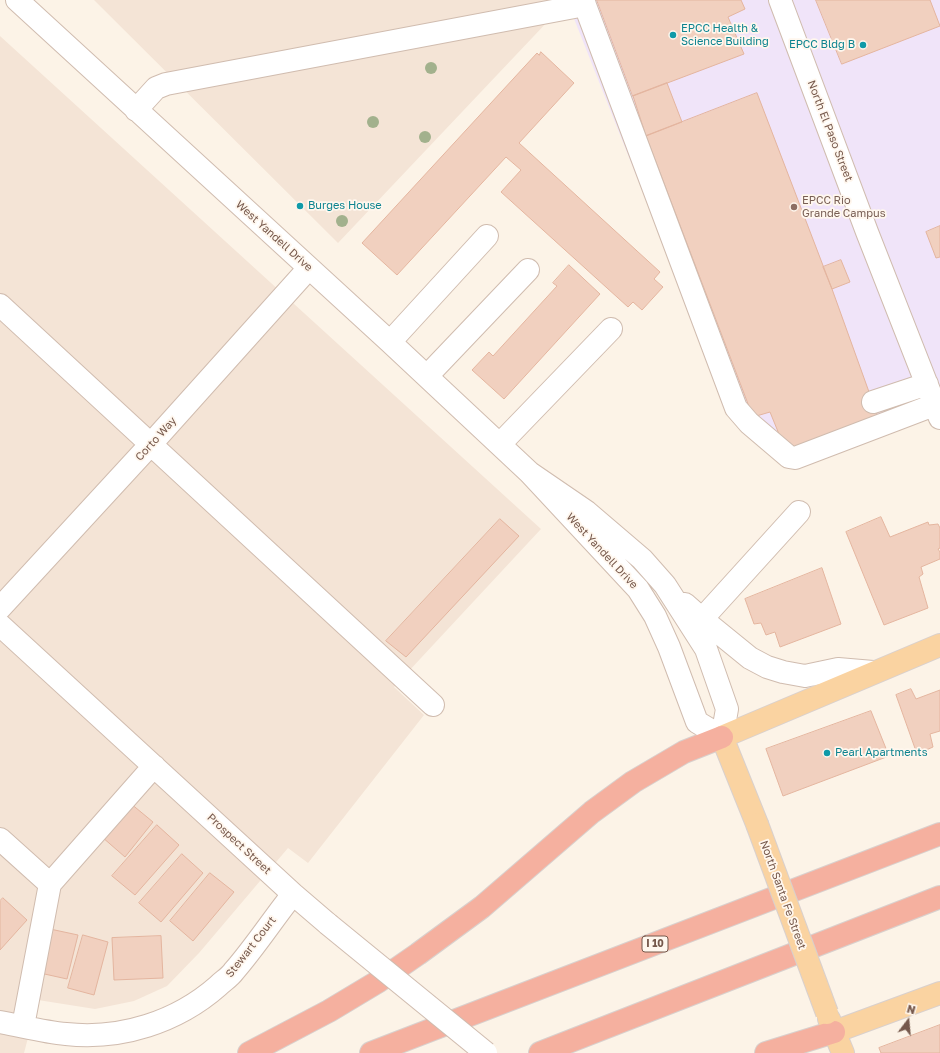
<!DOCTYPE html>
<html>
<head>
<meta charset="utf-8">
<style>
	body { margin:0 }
	#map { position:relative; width:940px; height:1053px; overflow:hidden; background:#fcf3e7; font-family:"Golos Text",sans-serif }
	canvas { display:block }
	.north { position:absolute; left:888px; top:1001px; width:40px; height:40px; -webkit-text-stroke:3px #fff7ee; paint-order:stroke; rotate:16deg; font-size:11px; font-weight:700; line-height:16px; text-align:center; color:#76584b }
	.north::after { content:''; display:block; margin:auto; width:14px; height:18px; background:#76584b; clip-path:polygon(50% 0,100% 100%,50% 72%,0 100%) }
</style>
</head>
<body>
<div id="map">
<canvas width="940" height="1053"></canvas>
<div class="north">N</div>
</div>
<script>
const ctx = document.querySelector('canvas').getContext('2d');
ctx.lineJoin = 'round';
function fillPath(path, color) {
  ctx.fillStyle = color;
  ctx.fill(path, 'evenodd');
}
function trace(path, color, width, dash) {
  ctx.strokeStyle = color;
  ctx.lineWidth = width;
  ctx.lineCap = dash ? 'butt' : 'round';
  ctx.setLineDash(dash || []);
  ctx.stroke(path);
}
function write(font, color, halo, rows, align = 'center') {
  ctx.font = font + ' "Golos Text",sans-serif';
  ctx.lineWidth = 3.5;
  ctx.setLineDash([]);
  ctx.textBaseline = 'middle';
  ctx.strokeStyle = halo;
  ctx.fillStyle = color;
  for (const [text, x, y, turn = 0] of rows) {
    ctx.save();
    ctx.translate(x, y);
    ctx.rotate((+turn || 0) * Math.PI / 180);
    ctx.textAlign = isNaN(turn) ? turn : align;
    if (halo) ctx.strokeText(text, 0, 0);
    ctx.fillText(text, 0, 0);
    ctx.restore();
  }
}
fillPath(new Path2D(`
	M94 0H568L338 243Z
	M0 36 541 529 394 687 424 715 308 863 288 848 199 953 167 986 134 1001 95 1009 38 1000 24 1053H0Z`), '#f4e4d6');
fillPath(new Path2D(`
	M592 0H940V398L795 468 729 410 573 16Z`), '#f0e4f9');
const building = new Path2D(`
	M597 0H741L745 9 728 17 744 54 633 96Z
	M816 0H930L940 26 842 64Z
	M541 52 574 83 519 143 660 272 654 279 663 287 642 310 633 302 628 307 501 192 521 170 506 157 397 275 362 243 537 53 539 55Z
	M667 83 682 122 646 136 633 96Z
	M757 93 832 289 878 417 794 449 781 439 770 412 753 417 646 136Z
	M940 226V257L936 258 926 232Z
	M841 260 850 282 832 289 823 267Z
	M569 265 600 294 504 399 472 370 489 352 493 356 557 286 553 283Z
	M881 517 890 537 928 522 929 525 938 524 940 528V548L938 549 940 552V559L921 567 923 574 919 577 928 608 884 625 846 532Z
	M500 519 519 536 406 657 386 641Z
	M822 568 841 624 780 647 775 632 766 635 761 623 754 624 745 599Z
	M911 689 916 699 940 690V731L930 734 933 747 917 754 896 695Z
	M871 711 889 756 783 796 766 749Z
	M130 803 153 822 125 857 102 837Z
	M157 825 179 845 135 895 112 876Z
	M182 854 203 873 161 922 139 903Z
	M210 873 234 892 193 941 170 921Z
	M3 898 27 920 0 950V901Z
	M50 929 78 935 67 979 40 973Z
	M83 935 108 942 94 995 68 988Z
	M161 936 163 978 114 980 112 938Z
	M940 1025V1053H881L879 1048Z`);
fillPath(building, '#f1d0bf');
trace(building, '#e4b59f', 1);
const minor = new Path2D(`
	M17 0 390 342 530 473 638 589 655 616 669 647 697 722 722 737 727 709 706 649 665 585 642 559 587 512 530 473
	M583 0 736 408 749 423 789 457 795 458 934 405
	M780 0 867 232 940 418
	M136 110 156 88 166 84 585 5
	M0 305 433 705
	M390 342 487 236
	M427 376 528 270
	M873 402 927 384
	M500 444 611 329
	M685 604 702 619 750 658 767 667 783 672 805 676 838 669 873 672
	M0 608 151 444 309 268
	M702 619 799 512
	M0 625 293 894 328 924
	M0 839 50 884
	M0 1022C22 1026 44 1032 66 1034 121 1040 177 1022 218 986 223 981 230 977 234 971 255 947 273 919 293 894
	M23 1026 50 884 154 766`);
const major = new Path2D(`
	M757 824 722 737 940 645
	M829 1019 843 1053
	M834 1032 940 993`);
const highway = new Path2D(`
	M249 1053 329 1011 379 981 418 954 482 907 592 812 633 782 684 752 722 737
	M371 1053 940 834
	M540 1053 940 897
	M766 1053 834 1032`);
trace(minor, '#d0bcaf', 24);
trace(major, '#d9d0cd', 24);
trace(highway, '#d9d0cd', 24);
trace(minor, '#fff', 22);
trace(major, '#fad3a1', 22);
trace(highway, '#f5b09f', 22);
const minorBridge = new Path2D(`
	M328 924 486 1053`);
const majorBridge = new Path2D(`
	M757 824 827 1013`);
trace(minorBridge, '#d0bcaf', 24, []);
trace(majorBridge, '#d9d0cd', 24, []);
trace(minorBridge, '#fff', 22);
trace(majorBridge, '#fad3a1', 22);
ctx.fillStyle = '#a2b18d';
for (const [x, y] of [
	[431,68],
	[373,122],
	[425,137],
	[342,221]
]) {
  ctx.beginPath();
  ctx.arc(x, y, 6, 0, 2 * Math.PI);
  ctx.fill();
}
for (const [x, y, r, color] of [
	[673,35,4,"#0f9aa8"],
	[863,45,4,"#0f9aa8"],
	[300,206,4,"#0f9aa8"],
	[794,207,4,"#8d6e63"],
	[827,753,4,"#0f9aa8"]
]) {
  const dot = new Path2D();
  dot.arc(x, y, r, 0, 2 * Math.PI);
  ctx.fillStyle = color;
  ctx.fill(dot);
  trace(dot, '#fff7ee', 1.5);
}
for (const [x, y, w] of [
	[655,944,26]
]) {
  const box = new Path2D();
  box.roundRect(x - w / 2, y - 8, w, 16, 3);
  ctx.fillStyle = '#fff7ee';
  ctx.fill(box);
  trace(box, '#76584b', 1);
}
write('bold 10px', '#76584b', null, [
	["I 10",655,944]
]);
write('11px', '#0d838f', '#fff7ee', [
	["EPCC Health &",681,29],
	["Science Building",681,42],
	["EPCC Bldg B",855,45,"right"],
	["Burges House",308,206],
	["Pearl Apartments",835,753]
], 'left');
write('11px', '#76584b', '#fff7ee', [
	["North El Paso Street",830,131,69],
	["West Yandell Drive",274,236,42],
	["Corto Way",156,439,-48],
	["West Yandell Drive",602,551,47],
	["Prospect Street",239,844,43],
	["North Santa Fe Street",783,895,70],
	["Stewart Court",251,947,-52]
]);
write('11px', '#785e54', '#fff7ee', [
	["EPCC Rio",802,201],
	["Grande Campus",802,214]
], 'left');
</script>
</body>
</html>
